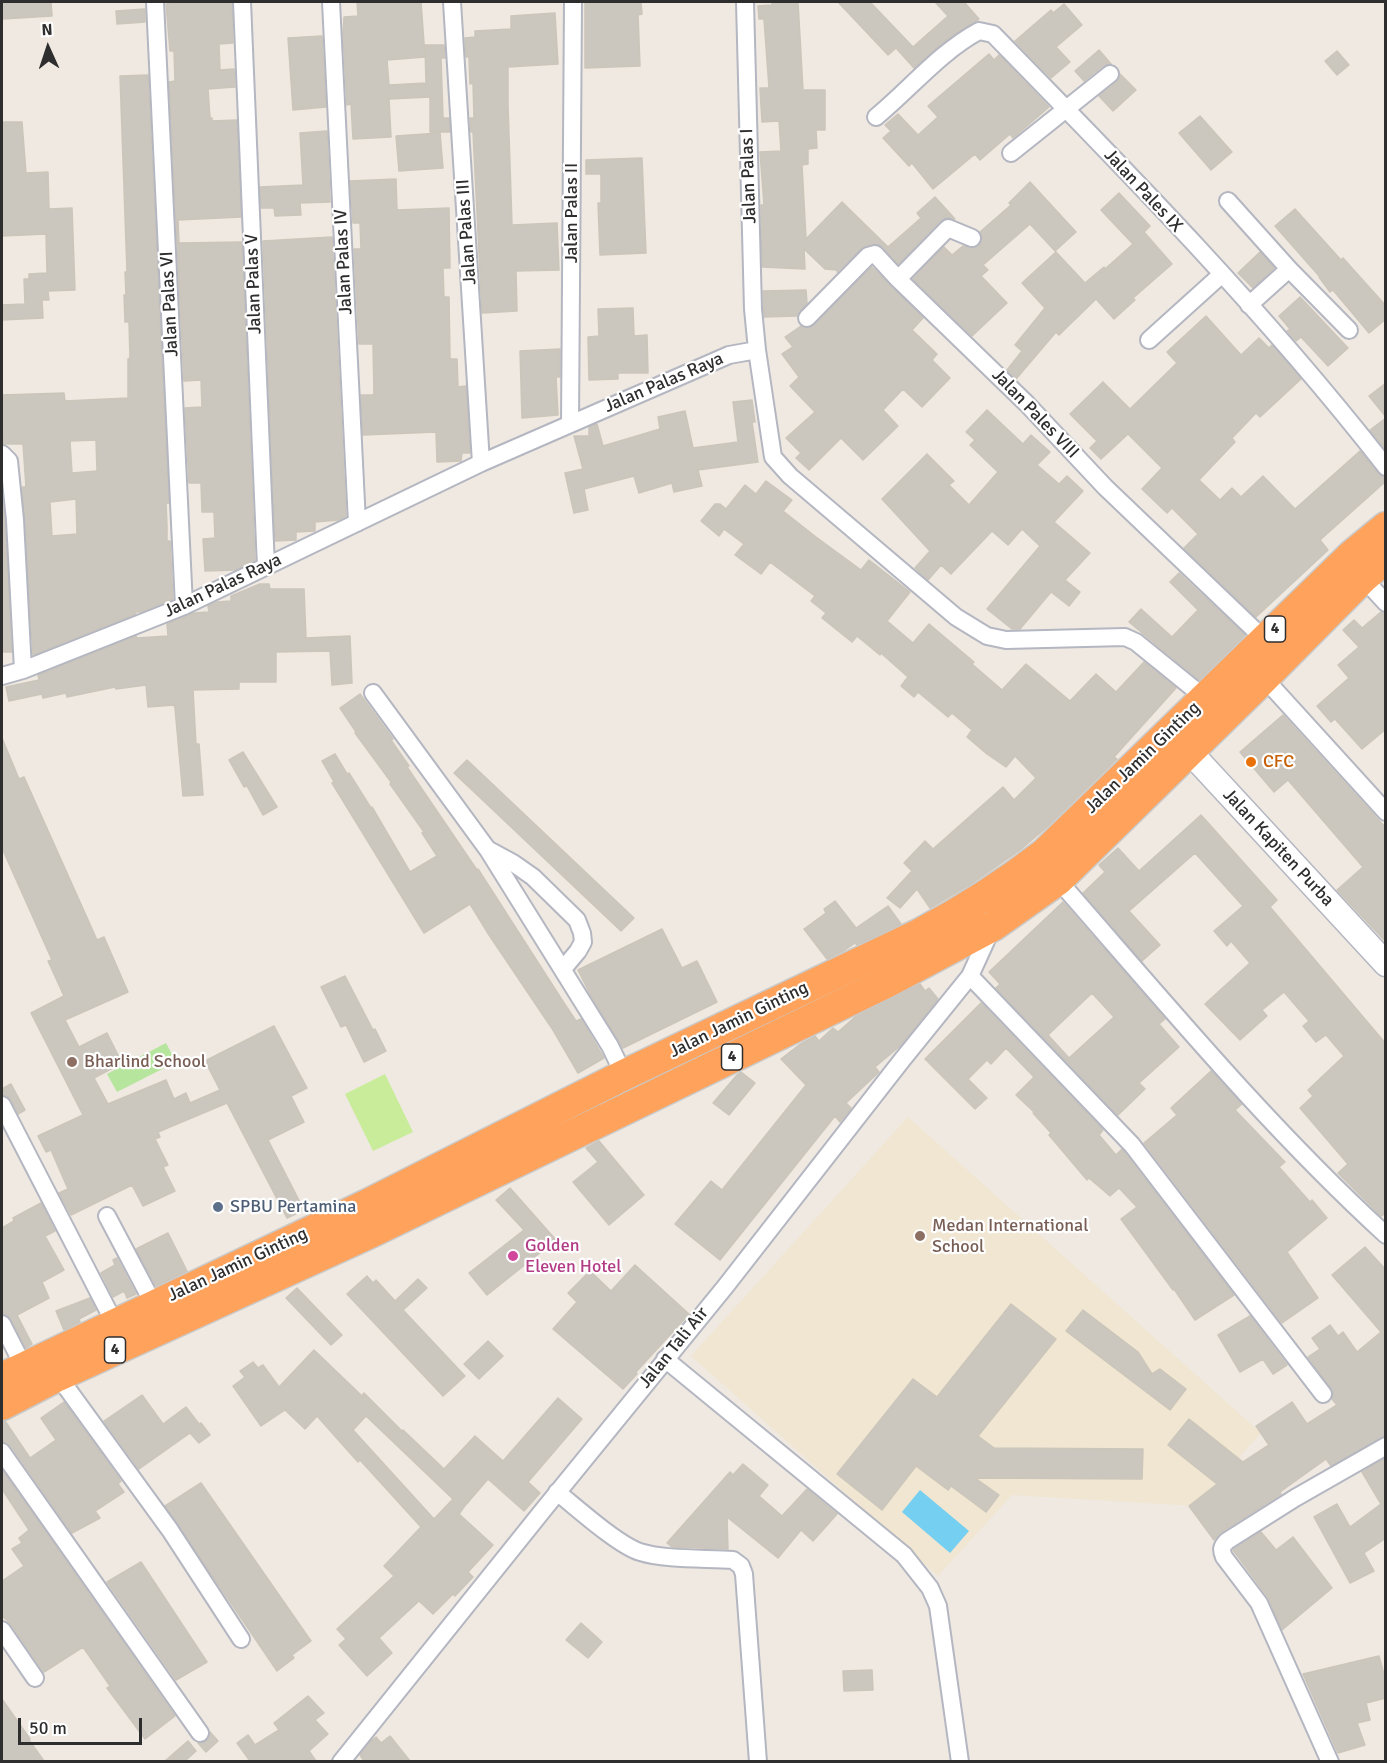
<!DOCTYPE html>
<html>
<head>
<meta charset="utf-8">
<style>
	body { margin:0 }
	#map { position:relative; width:1387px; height:1763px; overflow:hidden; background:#efe9e1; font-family:Signika,sans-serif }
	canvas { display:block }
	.frame { position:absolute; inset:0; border:3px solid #2e2e2e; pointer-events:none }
	.north { position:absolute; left:18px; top:18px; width:60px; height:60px; -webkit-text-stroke:4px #fff; paint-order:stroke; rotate:357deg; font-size:16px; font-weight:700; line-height:24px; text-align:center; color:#2e2e2e }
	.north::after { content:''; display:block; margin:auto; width:21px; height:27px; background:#2e2e2e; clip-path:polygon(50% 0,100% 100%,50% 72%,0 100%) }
	.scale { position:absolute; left:18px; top:1718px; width:124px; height:27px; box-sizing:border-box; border:3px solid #2e2e2e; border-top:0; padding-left:8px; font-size:18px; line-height:21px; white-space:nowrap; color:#2e2e2e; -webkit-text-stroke:4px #fff; paint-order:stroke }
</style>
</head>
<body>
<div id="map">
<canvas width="1387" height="1763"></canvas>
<div class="frame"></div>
<div class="north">N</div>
<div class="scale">50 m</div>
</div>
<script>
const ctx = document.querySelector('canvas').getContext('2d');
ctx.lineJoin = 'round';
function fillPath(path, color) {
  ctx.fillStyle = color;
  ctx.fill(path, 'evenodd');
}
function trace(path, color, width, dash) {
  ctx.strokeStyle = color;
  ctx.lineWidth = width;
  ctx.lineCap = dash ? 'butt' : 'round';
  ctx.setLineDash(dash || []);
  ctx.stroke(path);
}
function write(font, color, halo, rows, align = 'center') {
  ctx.font = font + ' Signika,sans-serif';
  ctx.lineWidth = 4.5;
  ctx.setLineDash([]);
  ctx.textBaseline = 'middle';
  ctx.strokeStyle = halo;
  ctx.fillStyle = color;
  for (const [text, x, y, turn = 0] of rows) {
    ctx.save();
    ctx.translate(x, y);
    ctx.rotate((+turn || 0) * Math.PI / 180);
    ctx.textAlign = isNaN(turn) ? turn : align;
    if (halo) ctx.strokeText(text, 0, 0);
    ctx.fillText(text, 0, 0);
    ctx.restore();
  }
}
fillPath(new Path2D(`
	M908 1117 1261 1433 1195 1506 1012 1495 938 1576 691 1356Z`), '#f0e6d1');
fillPath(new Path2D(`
	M166 1043 176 1062 117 1092 107 1074Z`), '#b6e59e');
fillPath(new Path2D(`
	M385 1074 413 1132 373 1151 345 1094Z`), '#c9ec9a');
fillPath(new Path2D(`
	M920 1490 969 1531 950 1553 902 1512Z`), '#75cff0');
const building = new Path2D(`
	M2 2H51L52 16 2 19Z
	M179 2H232L233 43 219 44 220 70 234 69 235 87 208 89 210 118H212V121L237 120 241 217 178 220 179 243 242 242 255 560 235 570 205 571 203 539 215 538 214 512H202L201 483H189L185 408 202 407 201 380 184 381 169 82 175 81 174 51H170L166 4 179 3Z
	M357 2H421L425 57 387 60 389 85 426 83 425 45H444L445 58H441L443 118H449L450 132H430V97L389 99 391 137 353 139 351 104 347 105 343 34 344 17 358 16Z
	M585 2H641L642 14 638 15 640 66 585 68Z
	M772 2H798L803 90H825V130H816L817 148 808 149V164L802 165 806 239 842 202 888 247 921 218 917 213 935 197 955 219 947 218 940 221 898 264 882 246 873 244 861 249 837 272V270L825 269 804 249 805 269 762 267 761 205H764L760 152 781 151 779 121 762 122 760 88H769L764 19H759L758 6 772 5Z
	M838 2H870L913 47 948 16 935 2H964L979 19 945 41 914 68 896 48 888 55Z
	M1064 4 1082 25 1056 47 1070 62 1051 78 1015 41 1051 10 1053 13Z
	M145 9V22L117 24 116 11Z
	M555 13 558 64 508 67V105L512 225 557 223 559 270 516 271 517 311 482 313 473 132H471L470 118H474L473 83 470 84 469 57H466L465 38 475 37V31L511 29V16Z
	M322 36 326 107 293 110 288 38Z
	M1099 50 1111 64 1103 66 1084 81 1075 71Z
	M1337 51 1349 65 1337 75 1325 61Z
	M989 54 994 60 999 55 1049 107 1013 138 1010 134 980 160 975 154 933 189 912 163 909 166 883 138 891 131 885 125 898 114 918 135 938 117 928 106Z
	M1120 74 1136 90 1113 111 1099 96 1117 82Z
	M148 75 169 503H166L167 525V541H170L173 599 141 612H135L136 614 33 655 22 487H26L23 444H3V435H2V395L64 393 65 401 128 398V359L130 358 129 322H125L124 295H126L125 272H127L120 76ZM96 440 97 471 72 473 70 441ZM76 499 77 534 52 536 50 502Z
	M1200 116 1232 152 1211 170 1179 133Z
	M2 122H22L26 173 48 172 49 209 72 208 75 290 48 291 49 300H42L43 318 2 320V305L25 304 24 279H29V274L47 273 46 234 2 236Z
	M327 131 330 202 300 203 301 215 275 216 274 208H261L260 187 303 185 300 133Z
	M440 133 443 168 399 171 396 136Z
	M642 158 646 253 600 255 598 203H601V174H586V160Z
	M396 179 397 210 449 208 450 268H443L444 297H449L450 359H457L458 387 466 386 470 453H462L461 461 437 462 436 432 363 435 361 395H374L373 344H359L354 249H361L360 223H353L350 181Z
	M1030 182 1076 232 1055 251 1030 224 983 265 988 270 981 276 1007 303 972 336 913 279 944 247 952 255 963 246 973 248 979 246 982 237 980 232 1011 205 1009 203Z
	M1119 193 1150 226 1144 232 1172 264 1133 298 1135 300 1114 319 1096 299 1059 335 1056 332 1016 379 1007 370 1022 351 1015 345 1045 308 1022 283 1056 252 1085 283 1104 267 1105 269 1133 244 1101 210Z
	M1295 209 1341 260 1343 258 1386 306V319L1369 333 1333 290 1330 292 1319 277H1320L1275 226Z
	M332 237 346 516 338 520 315 522V531L296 532V540L275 541 263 241Z
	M1260 252 1274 268 1253 288 1238 273Z
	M872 267 923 318 912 330 937 354 932 360 950 378 922 407 903 389 883 410 898 426 863 460 841 438 809 470 796 458 801 453 786 438 815 412 790 386 799 377 782 354 793 347 785 337 801 326 809 328 814 325Z
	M806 290 807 303 797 316 764 317 763 291Z
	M1300 297 1348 348 1328 366 1301 337 1296 341 1287 331 1290 329 1279 316Z
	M633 308 634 336 647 335 648 373H618V379L589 380 588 337 599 336 598 309Z
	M1206 316 1241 355 1259 338 1269 348 1272 345 1301 379 1260 417 1256 413 1232 438 1235 442 1199 480 1220 500 1232 488 1241 497 1263 476 1295 509 1360 451 1378 474 1386 477V481L1320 540 1328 550 1256 617 1184 548 1198 534 1172 508 1167 513 1142 489 1162 468 1128 434 1101 459 1090 448 1097 441 1070 414 1103 382 1130 409 1177 363 1167 352Z
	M560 349V377H556L558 415 522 418 520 351Z
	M1386 383V417L1369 396Z
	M752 400 755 422H752L758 462 698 470 702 486 674 492 672 483 639 493 634 476 584 489 588 510 574 513 565 473 583 469 574 436H589V427L597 424 603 446 660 429 658 417 685 411 693 448 738 442 733 402Z
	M987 410 1023 444 1031 435 1050 452 1037 465 1059 484 1067 476 1083 491 1054 522 1090 553 1065 580 1080 592 1069 606 1051 592 1020 629H1012L987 609 1040 546 1022 529 1008 545 992 531 951 574 941 565 928 580 915 568 930 551 882 499 927 454 954 481 949 485 969 505 998 472 970 445 975 440 966 432Z
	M1386 418V450L1370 430Z
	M766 481 792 500 783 511 816 537 861 570 869 560 910 592 887 621 913 643 929 624 974 662 972 664 1002 690 1026 664 1070 701 1096 674 1116 692 1144 662 1176 688 1114 757 1117 759 1046 828 1020 850 974 882 930 908 917 889 900 908 887 898 912 871 904 863 925 841 933 849 1003 787 1014 800 1036 778 1015 756 1006 767 987 754 967 737 972 730 952 713 948 717 918 692 914 697 901 686 908 677 881 653 880 655 857 636 852 642 822 618 826 613 811 601 815 596 770 562 761 574 735 555 744 544 724 529 719 536 701 521 715 504H720L726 509 745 485 756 494Z
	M2 491 5 521 12 652H2Z
	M1179 573 1245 635 1199 680 1129 622 1141 609 1172 637 1198 610 1170 582Z
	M260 584H269L270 589H304L306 638 350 636 352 683 332 685 330 651 276 652V682H239V689L193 690 196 744H199L203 795 183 796 175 708 174 705 148 707 146 685 116 689 115 687 67 697 66 693 43 698 42 694 9 701 6 687 39 680 38 675 136 636 137 638 168 636 167 624 194 613 209 612 208 606 217 602 231 601V596Z
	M1381 612 1386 613V729L1362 749 1335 719 1331 722 1317 706 1349 678 1338 665 1359 647 1343 630 1354 620 1362 628Z
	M360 694 393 739 391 740 409 766 407 767 477 870 478 869 564 1003 576 1021 581 1019 604 1058 578 1073 553 1030 489 935 470 904 424 933 332 783 334 782 322 761 335 754 347 774 349 773 371 808 372 807 410 872 437 856 422 833 424 832 390 784 391 782 355 733 356 732 340 708Z
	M1283 715 1386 828V942L1337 890 1363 867 1288 780 1274 792 1240 752Z
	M2 738 19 779 24 777 97 940 104 937 128 992 65 1020 79 1047 107 1033 122 1063 94 1078 108 1104 166 1080 174 1099 186 1093 190 1103 220 1090 205 1061 274 1026 307 1088 291 1096 304 1122 268 1140 304 1210 287 1218 227 1103 158 1132 160 1137 155 1139 168 1165 163 1167 175 1191 143 1206 132 1185 71 1215 59 1193 68 1189 51 1150 46 1152 38 1136 83 1115 31 1013 64 996 48 961 52 960 2 848Z
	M243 752 277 807 263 815 247 786 244 787 229 760Z
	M467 760 634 918 621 931 454 773Z
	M1201 815 1277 900 1270 907 1386 1044V1213L1381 1216 1338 1173 1348 1164 1300 1108 1313 1096 1308 1090 1344 1056 1326 1035 1316 1042 1303 1026 1309 1021 1284 992 1262 1010 1267 1016 1240 1040 1205 1004 1250 963 1231 941 1227 946 1214 931 1243 906 1195 853 1129 911 1160 945 1142 961 1083 893 1105 872 1099 865 1118 848 1139 871Z
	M835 901 856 928 888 906 901 924 857 945 855 943 845 950 827 959 804 929 826 913 824 909Z
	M1063 902 1165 1019 1159 1024 1179 1047 1139 1083 1145 1089 1118 1115 996 988 1000 984 989 972ZM1092 993 1114 1017 1069 1058 1048 1035Z
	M662 929 682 968 697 961 717 1002 623 1048 589 992 578 970Z
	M345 976 373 1030 375 1029 386 1051 364 1062 346 1025 341 1027 321 987Z
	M920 984 925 991 929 988 938 999 900 1046 875 1067 879 1072 846 1103 851 1108 840 1122 835 1116 720 1260 675 1224 711 1181 722 1190 806 1085 781 1059 799 1045 815 1036 819 1041 833 1028 838 1032 855 1017Z
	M981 1003 1103 1130 1099 1135 1116 1155 1122 1149 1124 1152 1234 1295 1195 1320 1174 1289 1173 1290 1121 1219 1137 1207 1119 1188 1110 1196 1089 1178 1087 1180 1049 1135 1051 1133 1033 1113 1034 1112 1016 1095 1034 1077 1006 1048 991 1064 987 1060 968 1079 987 1098 975 1109 925 1059Z
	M1211 1071 1242 1104 1235 1110 1285 1162 1279 1167 1310 1202 1312 1200 1327 1218 1287 1252 1318 1298 1282 1323 1144 1143 1177 1115 1171 1108Z
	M741 1072 755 1083 729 1115 713 1103 737 1075Z
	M11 1084 25 1110 18 1114 11 1100 7 1096 2 1095V1089Z
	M599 1141 644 1195 609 1225 573 1182 598 1162 586 1148Z
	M510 1188 556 1240 487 1295 469 1273 524 1230 496 1200Z
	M41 1203 55 1231 45 1236 64 1270 42 1282 49 1298 17 1315 32 1344 26 1348 11 1319 7 1315 2 1314V1228L14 1221 13 1218Z
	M168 1233 187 1271 156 1286 136 1249Z
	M1365 1247 1386 1270V1436L1331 1466 1326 1459 1280 1492 1281 1494 1221 1532 1214 1540 1189 1506 1217 1484 1168 1445 1189 1419 1243 1462 1269 1445 1256 1426 1292 1402 1307 1424 1337 1405 1332 1399 1333 1393 1331 1388 1308 1357 1320 1349 1312 1338 1330 1325 1338 1336 1343 1332 1357 1352 1381 1332 1332 1275Z
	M117 1258 136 1294 127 1298 124 1291 113 1297 101 1273 115 1265 113 1260Z
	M635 1265 689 1314 636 1372 637 1374 623 1389 553 1329 577 1302 568 1293 590 1271 611 1291Z
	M367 1276 373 1283 376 1280 395 1301 418 1279 427 1288 403 1310 465 1376 443 1396 347 1294Z
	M297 1288 342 1335 331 1345 286 1298Z
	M90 1298 96 1310 79 1319 80 1322 64 1330 56 1311Z
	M1011 1304 1056 1339 978 1436 994 1448 1143 1449 1142 1479 975 1478 999 1495 986 1512 951 1486 948 1490 916 1466 882 1510 837 1474 913 1379 937 1397Z
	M1083 1310 1138 1352 1152 1374 1160 1369 1186 1389 1170 1410 1066 1331Z
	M1250 1316 1287 1365 1273 1374 1263 1359 1240 1372 1218 1335Z
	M488 1341 503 1356 479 1379 464 1364Z
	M314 1350 362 1396 364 1393 402 1431 403 1430 444 1469 475 1436 503 1461 558 1398 582 1419 528 1482 540 1493 524 1511 488 1479 464 1507 459 1514 493 1545 468 1572 473 1577 455 1596 453 1594 433 1614 419 1601 379 1638 392 1653 367 1676 339 1645 346 1639 337 1629 394 1576 384 1566 421 1527 360 1460 358 1462 317 1416 305 1429 285 1410 261 1426 233 1386 245 1377 240 1371 253 1362 258 1368 263 1365 279 1387ZM366 1416 453 1499 434 1519 353 1430Z
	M142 1395 163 1424 186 1407 199 1424 201 1423 210 1435 199 1443 190 1433 139 1469 104 1421Z
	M64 1402 121 1481 118 1484 124 1492 95 1511 100 1518 72 1533 11 1446 2 1442V1422L5 1421 30 1458 56 1440 41 1418Z
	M1386 1458V1538L1364 1553 1374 1571 1350 1583 1314 1517 1337 1504 1350 1527 1381 1504 1362 1472Z
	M743 1464 768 1485 759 1496 782 1516 807 1489 837 1514 813 1541 801 1530 778 1558 727 1517 728 1549 672 1547 667 1543 730 1472 733 1475Z
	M2 1470 175 1716 145 1739 107 1688 110 1686 83 1647 44 1672 11 1624 2 1616V1581L24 1566 12 1549 22 1543 19 1538 29 1530 2 1489Z
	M201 1483 311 1641 292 1655 294 1658 277 1671 165 1506Z
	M1261 1532 1276 1550 1293 1537 1332 1588 1282 1630 1268 1597 1233 1550Z
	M141 1562 207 1662 176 1680 107 1582Z
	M581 1623 602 1642 588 1658 566 1640Z
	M1379 1656 1386 1682V1698L1366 1703 1370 1720 1357 1723 1365 1745 1338 1753 1303 1674Z
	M872 1670 873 1690 844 1691 843 1671Z
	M308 1696 324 1713 315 1720 328 1734 309 1751 316 1761H250L237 1743 248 1735 255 1745 279 1730 274 1723Z
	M2 1699 30 1739 29 1740 44 1761H2Z
	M210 1732 218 1741 206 1752 198 1743 206 1741Z
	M390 1736 410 1761H364L360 1755 371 1741 376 1737 381 1743Z
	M188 1741 196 1751 185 1761H165Z`);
fillPath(building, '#cbc7bf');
trace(building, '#cbc5ba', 1.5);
const street = new Path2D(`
	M155 2 184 606
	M242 2 266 567
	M331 2 357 523
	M452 2 481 463
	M745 2 753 309 757 350
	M876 117C910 89 940 52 979 31L993 34C1129 173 1266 313 1386 467
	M1011 153 1110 74
	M1228 201 1289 269
	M898 279 948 228 972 238
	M1249 305 1289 269 1349 330
	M807 318 868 256 875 254 898 279 1027 404 1105 487 1264 639
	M1149 340 1221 275
	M570 424 573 2
	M2 454 9 461 15 520 23 670
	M1363 578 1386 603
	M2 676 23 670 184 606 481 463 729 355 757 350 773 457 790 476 956 617 987 636 1006 640 1125 637 1136 642 1205 698
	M1264 678 1386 812
	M373 693 488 850 610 1046 624 1075
	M489 850 513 863 533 877 577 920 582 933 583 942 578 951 563 969
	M1058 880C1164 1001 1267 1126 1386 1235
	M970 976 1132 1145 1323 1394
	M2 1105 115 1324
	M107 1216 154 1305
	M2 1324 24 1367
	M665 1359 904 1555 930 1588 938 1606 960 1762
	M58 1376 170 1530 241 1639
	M2 1452 200 1733
	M557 1492C577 1508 618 1545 640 1552 665 1560 706 1558 733 1560L741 1566 744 1574 758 1762
	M2 1630 35 1678
	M341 1762 544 1509 725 1287 902 1060 970 976 991 930
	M1330 1762 1259 1603 1224 1557C1221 1550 1221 1547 1227 1541L1295 1498 1386 1446`);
const secondary = new Path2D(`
	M1176 741 1190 752 1386 964`);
const highway = new Path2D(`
	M2 1378 368 1204 624 1075 919 934C964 910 1005 884 1045 853L1352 555 1386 527
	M2 1405 58 1376 370 1233 886 983 993 926 1058 880 1254 688 1363 578 1386 558`);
trace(street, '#b4b7c1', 20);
trace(secondary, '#b4b7c1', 27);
trace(highway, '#c9c9c9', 33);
trace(street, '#fff', 16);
trace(secondary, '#fff', 24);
trace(highway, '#ffa35c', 30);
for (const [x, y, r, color] of [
	[1251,762,6,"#e8710a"],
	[72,1062,6,"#8d6e63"],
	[218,1207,6,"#5c6f8a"],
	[920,1236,6,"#8d6e63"],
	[513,1256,6,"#d1479c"]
]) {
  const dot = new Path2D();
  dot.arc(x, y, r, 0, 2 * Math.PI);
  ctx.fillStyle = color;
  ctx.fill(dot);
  trace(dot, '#fff', 2);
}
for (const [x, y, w] of [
	[1275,629,21],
	[732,1057,21],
	[115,1350,21]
]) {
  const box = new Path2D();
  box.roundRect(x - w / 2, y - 13, w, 26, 4.5);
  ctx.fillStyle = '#fff';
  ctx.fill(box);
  trace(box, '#2e2e2e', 1.5);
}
write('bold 16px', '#2e2e2e', null, [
	["4",1275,629],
	["4",732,1057],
	["4",115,1350]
]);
write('18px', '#2e2e2e', '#fff', [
	["Jalan Palas I",749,176,-92],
	["Jalan Pales IX",1143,191,47],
	["Jalan Palas II",572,213,-90],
	["Jalan Palas III",467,232,-94],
	["Jalan Palas IV",344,262,-93],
	["Jalan Palas V",254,284,-92],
	["Jalan Palas VI",170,304,-93],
	["Jalan Palas Raya",664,383,-23],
	["Jalan Pales VIII",1035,414,46],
	["Jalan Palas Raya",223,586,-25],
	["Jalan Jamin Ginting",1143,758,-44],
	["Jalan Kapiten Purba",1278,848,47],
	["Jalan Jamin Ginting",739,1020,-26],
	["Jalan Jamin Ginting",238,1265,-25],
	["Jalan Tali Air",674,1348,-51]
]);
write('18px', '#c56008', '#fff', [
	["CFC",1263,762]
], 'left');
write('18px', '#785e54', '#fff', [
	["Bharlind School",84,1062],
	["Medan International",932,1226],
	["School",932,1247]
], 'left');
write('18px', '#4e5e75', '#fff', [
	["SPBU Pertamina",230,1207]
], 'left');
write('18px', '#b23c85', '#fff', [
	["Golden",525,1246],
	["Eleven Hotel",525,1267]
], 'left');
</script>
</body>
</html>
